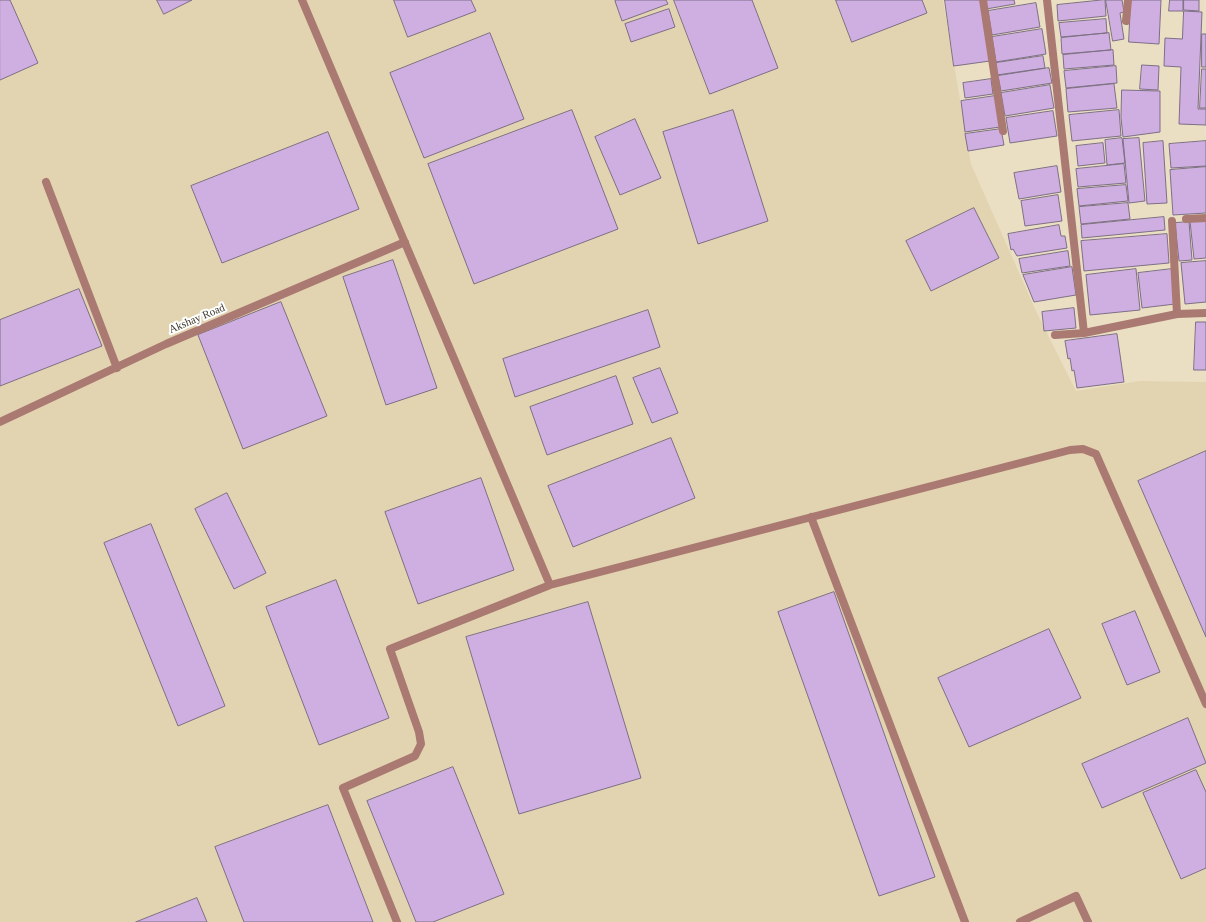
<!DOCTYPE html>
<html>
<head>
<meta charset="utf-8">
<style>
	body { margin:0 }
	canvas { display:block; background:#eadfc3 }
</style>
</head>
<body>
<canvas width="1206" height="922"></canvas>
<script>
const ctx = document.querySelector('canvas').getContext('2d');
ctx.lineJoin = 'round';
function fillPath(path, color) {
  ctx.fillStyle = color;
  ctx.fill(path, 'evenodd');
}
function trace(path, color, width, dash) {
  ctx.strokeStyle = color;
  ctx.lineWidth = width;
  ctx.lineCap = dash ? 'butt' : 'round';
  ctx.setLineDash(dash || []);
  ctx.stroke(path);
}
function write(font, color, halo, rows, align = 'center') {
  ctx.font = font + ' "Times New Roman",serif';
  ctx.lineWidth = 4;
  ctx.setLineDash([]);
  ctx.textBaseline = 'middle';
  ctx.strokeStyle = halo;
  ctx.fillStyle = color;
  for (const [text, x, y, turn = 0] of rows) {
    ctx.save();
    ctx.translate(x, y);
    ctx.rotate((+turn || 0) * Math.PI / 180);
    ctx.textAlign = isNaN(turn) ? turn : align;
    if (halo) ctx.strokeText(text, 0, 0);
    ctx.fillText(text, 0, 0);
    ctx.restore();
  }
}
fillPath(new Path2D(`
	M0 0H943L971 164 1036 311 1076 391 1140 381 1206 382V922H0Z`), '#e3d4b1');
const building = new Path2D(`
	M0 0H10L38 63 0 80Z
	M157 0H192L164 14Z
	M394 0H471L476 11 408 37Z
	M617 0H666L668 4 622 21 615 1Z
	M674 0H752L778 68 710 94Z
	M836 0H922L927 13 852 42Z
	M945 0H981L990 61 954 66Z
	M985 0H1014L1015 4 986 9Z
	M1105 0 1106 16 1058 21 1057 5Z
	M1106 0H1122L1124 12 1120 13 1124 39 1113 41Z
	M1131 0H1161L1159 44 1129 42Z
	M1170 0H1183V11H1169Z
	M1184 0H1199V11L1184 10Z
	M1036 3 1040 27 992 35 988 11Z
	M669 9 675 27 631 42 625 24Z
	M1184 11 1202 12 1198 109H1206V125L1179 124 1181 67 1164 66 1165 38 1182 39Z
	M1106 19 1107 33 1061 37 1059 23Z
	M1042 29 1046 54 996 62 992 37Z
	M490 33 524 119 424 158 390 73Z
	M1109 33 1111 50 1062 54 1061 38Z
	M1202 34H1206V67H1202Z
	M1113 50 1114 65 1064 69 1063 55Z
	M1043 56 1045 68 997 75 996 63Z
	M1142 65 1159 66 1158 90 1140 89Z
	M1116 66 1117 83 1066 88 1064 71Z
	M1049 68 1052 83 1001 91 998 76Z
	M1202 69H1206V108H1200Z
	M991 79 993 94 965 98 963 83Z
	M1114 84 1117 108 1068 112 1066 89Z
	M1050 85 1054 108 1005 116 1001 93Z
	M1122 90 1160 91V132L1123 137 1121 118Z
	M995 96 1000 127 965 132 961 101Z
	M572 110 618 229 474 284 428 164Z
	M733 110 768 221 698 244 663 132Z
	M1119 110 1121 136 1072 141 1069 115Z
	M1053 111 1057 136 1010 143 1006 118Z
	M635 119 661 178 620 195 595 137Z
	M1001 129 1004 145 968 151 965 134Z
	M328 132 359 209 222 263 191 186Z
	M1122 138 1125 163 1107 165 1105 140Z
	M1139 138 1145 201 1129 203 1123 139Z
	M1163 141 1167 203 1147 204 1143 143Z
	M1206 141V166L1171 168 1169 144Z
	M1103 143 1105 163 1078 166 1076 146Z
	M1124 164 1126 183 1078 187 1076 169Z
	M1057 166 1061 192 1019 199 1014 173Z
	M1206 167V213L1173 215 1170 170Z
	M1126 185 1128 201 1079 206 1077 189Z
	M1058 195 1062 221 1025 226 1021 201Z
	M1128 203 1130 219 1081 224 1079 207Z
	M974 208 999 258 931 291 906 241Z
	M1164 217 1165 230 1082 238 1081 225Z
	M1206 220V258L1194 259 1190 221Z
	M1189 222 1192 260 1179 261 1175 223Z
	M1059 225 1061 236H1065L1067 248 1017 256 1013 249 1011 250 1008 234Z
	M1167 234 1169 263 1084 271 1081 241Z
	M1068 251 1070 266 1022 273 1019 259Z
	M393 260 437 388 386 405 343 277Z
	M1206 261V302L1185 304 1181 263Z
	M1072 267 1076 295 1034 302 1023 275Z
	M1136 269 1140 310 1090 315 1086 275Z
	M1172 269 1175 304 1142 308 1138 273Z
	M79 289 102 346 0 386V320Z
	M281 302 327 416 243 449 198 335Z
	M1074 308 1076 328 1044 331 1042 312Z
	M648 310 660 347 515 397 503 359Z
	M1196 322H1206V370H1194Z
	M1117 334 1124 382 1077 388 1074 370 1072 371 1070 358 1068 359 1065 341Z
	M660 368 678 413 652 423 633 378Z
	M616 376 633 424 547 455 530 407Z
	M671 438 695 498 573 547 548 486Z
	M1206 451V637L1138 481Z
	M481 478 514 570 418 604 385 512Z
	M227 493 266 573 234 589 195 509Z
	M151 524 225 706 178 726 104 543Z
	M336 580 389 718 319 745 266 607Z
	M834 592 935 877 879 896 778 612Z
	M588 602 641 778 519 814 466 637Z
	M1135 611 1160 672 1127 685 1102 624Z
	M1049 629 1081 698 969 747 938 678Z
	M1188 718 1206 763 1102 808 1082 764Z
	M453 767 504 894 433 922H416L367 801Z
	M1196 770 1206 792V868L1181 879 1143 793Z
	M328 805 373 922H244L215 847Z
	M197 898 207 922H136Z`);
fillPath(building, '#cfaee1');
trace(building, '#7d6f86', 1);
trace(new Path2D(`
	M302 0 550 585 1070 450 1083 449 1096 454 1206 704
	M46 182 117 368
	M0 422 166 344 405 242
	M811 517 965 922
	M397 922 343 788 415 756 421 744 419 732 390 649 550 585
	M1020 922 1076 896 1088 922`), '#aa7a72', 8);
trace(new Path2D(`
	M983 0 1003 131
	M1047 0 1084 333
	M1126 21 1128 0
	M1186 219 1206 218
	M1172 221 1177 314
	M1055 335 1084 333 1177 314 1206 313`), '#aa7a72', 8);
write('11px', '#3d382d', '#fff', [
	["Akshay Road",197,319,-23]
]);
</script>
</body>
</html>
